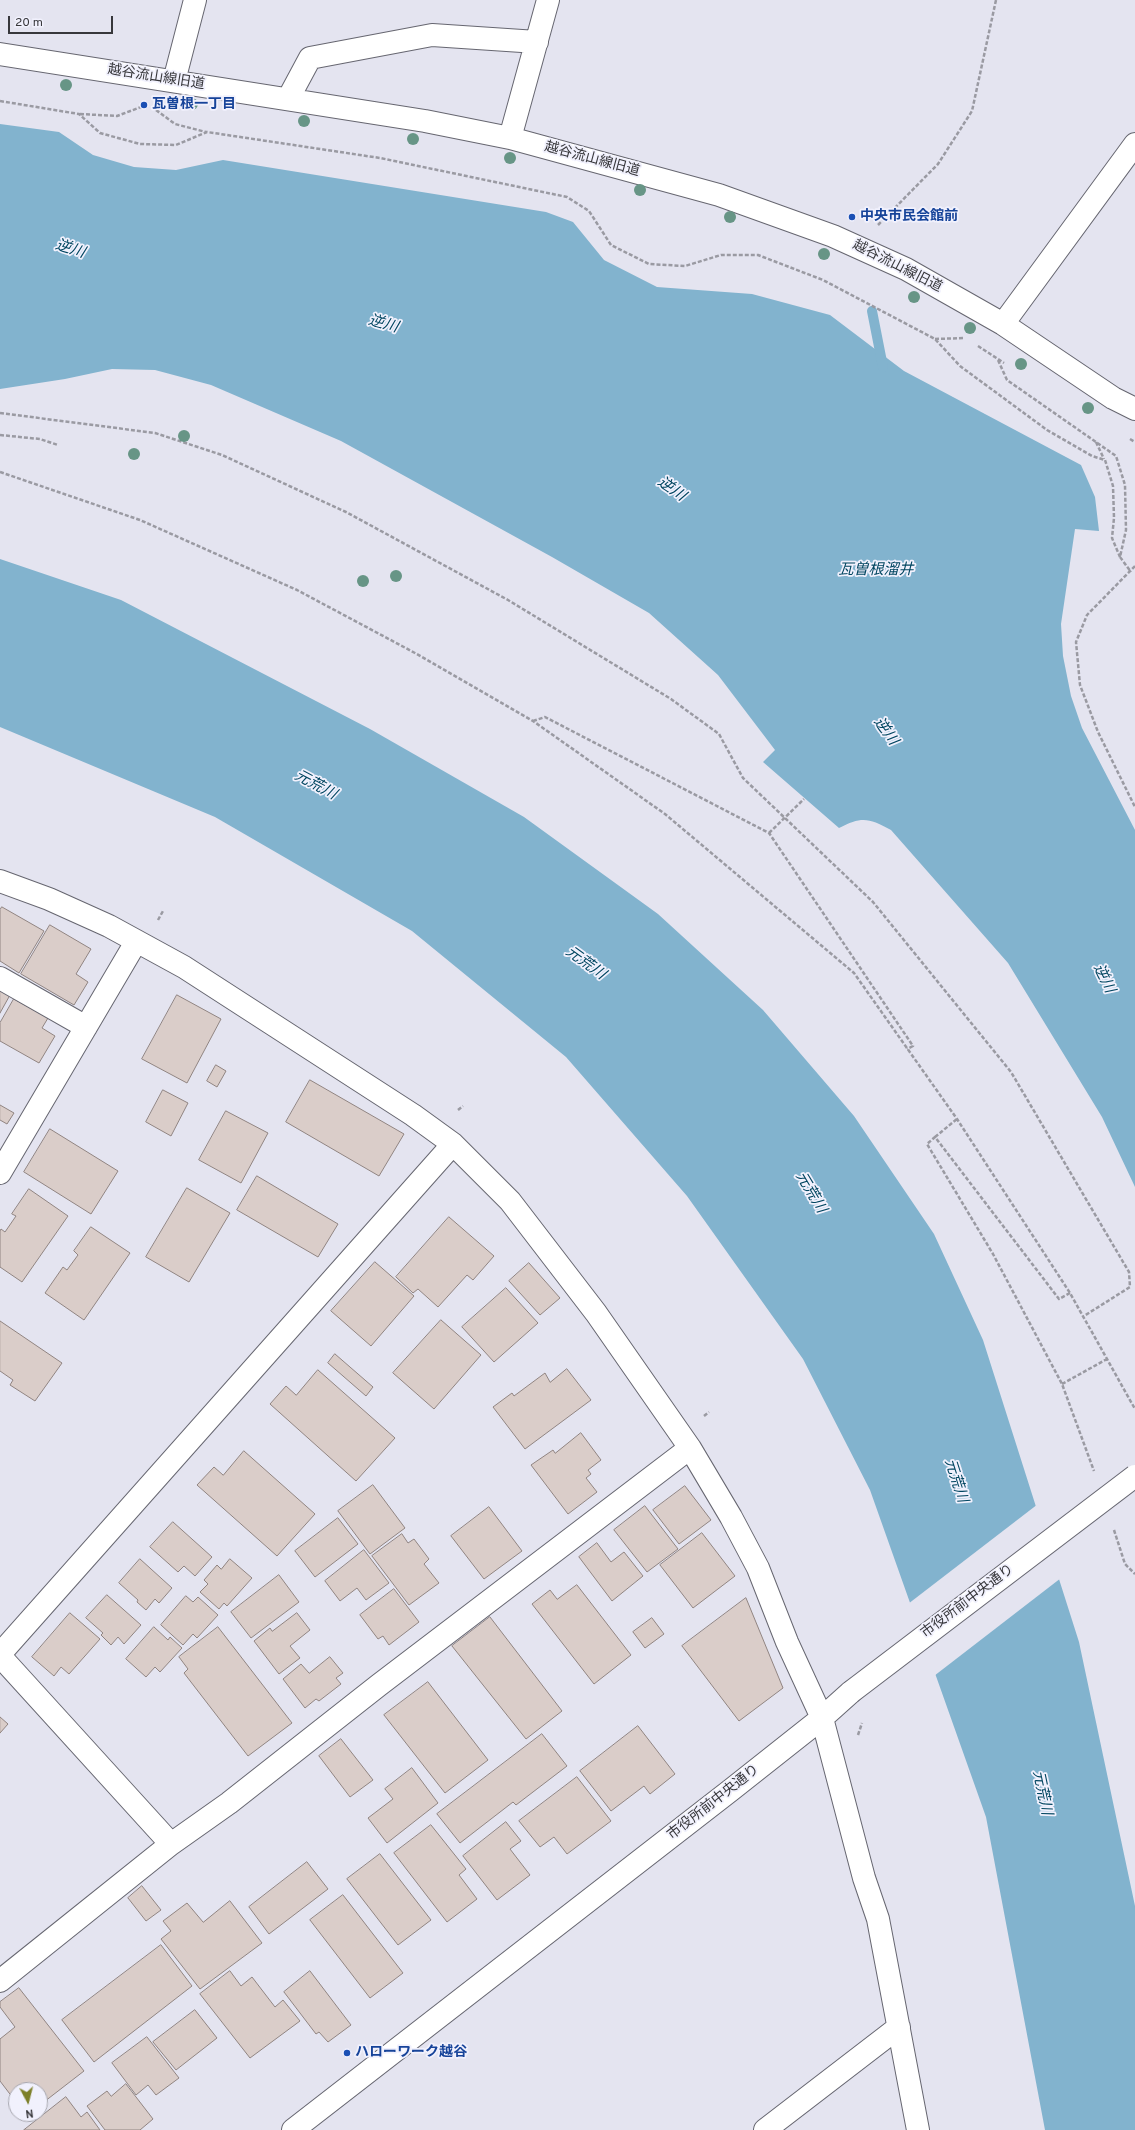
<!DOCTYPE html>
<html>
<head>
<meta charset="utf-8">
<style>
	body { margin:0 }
	#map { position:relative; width:1135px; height:2130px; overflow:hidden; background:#e4e4f0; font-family:Overpass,sans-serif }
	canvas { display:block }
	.north { position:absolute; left:8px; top:2082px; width:40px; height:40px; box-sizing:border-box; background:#f1f1fd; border:1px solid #a7a7af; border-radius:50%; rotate:173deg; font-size:11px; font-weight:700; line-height:16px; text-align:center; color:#37373b }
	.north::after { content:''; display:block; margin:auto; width:14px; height:18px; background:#7c7f28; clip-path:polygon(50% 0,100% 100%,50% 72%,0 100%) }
	.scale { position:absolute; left:8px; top:16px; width:105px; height:18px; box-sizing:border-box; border:2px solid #37373b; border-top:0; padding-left:5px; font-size:12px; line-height:14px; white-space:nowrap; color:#37373b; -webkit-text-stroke:3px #f1f1fd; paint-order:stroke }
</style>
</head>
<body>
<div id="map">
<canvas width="1135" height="2130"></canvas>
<div class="north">N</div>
<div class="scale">20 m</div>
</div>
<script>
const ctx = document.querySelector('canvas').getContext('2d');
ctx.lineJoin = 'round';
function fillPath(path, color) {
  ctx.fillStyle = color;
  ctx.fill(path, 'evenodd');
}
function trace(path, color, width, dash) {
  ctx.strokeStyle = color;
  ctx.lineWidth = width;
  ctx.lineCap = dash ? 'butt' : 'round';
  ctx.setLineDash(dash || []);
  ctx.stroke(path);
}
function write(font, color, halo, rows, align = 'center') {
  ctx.font = font + ' Overpass,"Noto Sans JP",sans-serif';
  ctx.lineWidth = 3.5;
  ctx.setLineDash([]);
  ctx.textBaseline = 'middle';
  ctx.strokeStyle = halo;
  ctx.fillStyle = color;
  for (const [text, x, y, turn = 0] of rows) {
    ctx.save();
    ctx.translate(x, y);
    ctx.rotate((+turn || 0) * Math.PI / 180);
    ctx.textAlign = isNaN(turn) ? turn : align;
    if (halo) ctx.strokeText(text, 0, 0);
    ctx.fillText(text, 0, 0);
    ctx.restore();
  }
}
fillPath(new Path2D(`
	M0 124 59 132 93 155 134 167 176 170 223 160 546 212 573 222 604 260 657 287 752 294 830 315 904 371 1081 465 1095 497 1099 531 1075 529 1061 624 1063 656 1071 696 1082 728 1135 830V1187L1102 1117 1008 963 891 830C869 818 862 816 839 828L763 762 775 750 718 675 649 613 552 557 341 441 211 385 155 370 112 369 65 379 0 389Z
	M0 559 121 600 370 729 524 817 658 914 763 1010 854 1116 934 1234 983 1340 1079 1642 1135 1906V2130H1045L986 1817 870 1490 803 1359 687 1196 566 1057 412 931 215 817 0 727Z`), '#82b3ce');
fillPath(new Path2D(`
	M1038 1504 1061 1578 934 1676 908 1604Z`), '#e4e4f0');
trace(new Path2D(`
	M872 311 883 367`), '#82b3ce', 10);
const building = new Path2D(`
	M2 907 44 931 19 973 0 961V910Z
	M50 925 91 949 76 974 88 982 74 1005 21 974Z
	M0 990 10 995 0 1013Z
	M177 995 221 1019 187 1083 142 1059Z
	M14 999 48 1018 42 1028 55 1036 39 1063 0 1041V1023Z
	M216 1065 226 1071 217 1087 207 1081Z
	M310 1080 404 1134 379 1176 286 1122Z
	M163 1090 188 1103 171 1136 146 1122Z
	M0 1105 14 1113 7 1124 0 1120Z
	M226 1111 268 1133 241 1183 199 1160Z
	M50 1129 118 1171 91 1214 24 1172Z
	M257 1176 338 1224 318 1257 237 1210Z
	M187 1188 230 1213 189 1282 146 1257Z
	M29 1189 68 1216 22 1282 0 1267V1231L1 1229 5 1232 16 1216 12 1214Z
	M449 1217 494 1256 473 1280 467 1275 438 1307 418 1289 413 1293 396 1277Z
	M91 1227 130 1253 84 1320 45 1293 63 1267 67 1270 78 1255 74 1251Z
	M375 1262 414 1296 371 1346 331 1311Z
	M529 1263 560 1298 540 1315 509 1281Z
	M506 1288 538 1323 494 1362 462 1327Z
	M441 1320 481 1355 434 1409 393 1373Z
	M0 1321 62 1363 35 1401 10 1385 13 1380 0 1371Z
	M335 1354 373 1387 366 1396 328 1363Z
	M567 1369 591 1400 525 1449 493 1407 512 1393 514 1396 545 1373 550 1382Z
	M318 1370 395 1438 356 1481 270 1404 286 1386 296 1395Z
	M581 1433 601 1460 588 1470 591 1474 586 1478 597 1492 568 1514 531 1465 553 1450 555 1453Z
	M244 1451 315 1514 277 1556 197 1485 214 1467 223 1475Z
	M373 1485 405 1528 370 1554 338 1511Z
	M685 1486 711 1520 679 1544 653 1510Z
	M645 1506 678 1549 647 1572 614 1530Z
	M489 1507 522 1551 484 1579 451 1536Z
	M338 1518 358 1544 315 1577 295 1551Z
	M173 1522 212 1557 195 1576 184 1566 178 1572 150 1547Z
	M702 1533 735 1576 693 1608 660 1565Z
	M402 1534 408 1543 414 1539 429 1559 424 1564 439 1583 409 1605 372 1556Z
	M597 1543 611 1562 624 1552 643 1576 612 1601 579 1557Z
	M364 1550 389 1583 366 1600 357 1588 340 1601 325 1581Z
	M140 1559 172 1588 159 1603 155 1599 146 1610 137 1602 138 1600 119 1583Z
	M230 1559 252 1578 227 1606 224 1603 219 1609 200 1592 208 1584 204 1580 217 1565 221 1569Z
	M279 1575 299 1602 251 1638 231 1612Z
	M577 1585 631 1655 594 1684 532 1604 550 1590 557 1599Z
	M394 1589 419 1622 389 1645 383 1636 378 1639 360 1615Z
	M107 1595 141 1625 124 1644 118 1637 111 1645 101 1635 103 1633 86 1618Z
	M186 1596 193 1602 198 1597 218 1615 197 1638 193 1634 183 1645 161 1625Z
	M746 1598 783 1688 739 1721 682 1646Z
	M70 1613 100 1639 69 1674 61 1667 54 1676 32 1657Z
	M297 1613 310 1630 290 1646 300 1658 279 1674 254 1641 270 1628 272 1631Z
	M490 1617 562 1711 526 1739 452 1646Z
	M652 1618 664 1634 645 1648 633 1632Z
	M154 1627 168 1640 170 1637 182 1648 160 1672 155 1667 146 1677 126 1659Z
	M218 1627 292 1723 248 1756 184 1673 188 1669 179 1657Z
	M330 1657 343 1673 336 1678 341 1684 319 1701 316 1699 305 1708 283 1679 301 1664 309 1673Z
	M428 1682 488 1760 445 1793 384 1715Z
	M0 1717 8 1724 0 1733Z
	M638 1726 675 1774 650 1794 644 1786 611 1811 580 1771Z
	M542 1734 567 1766 516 1805 513 1802 460 1843 437 1814Z
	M341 1739 373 1780 350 1797 319 1756Z
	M412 1768 438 1803 387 1843 368 1818 393 1799 385 1789Z
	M577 1777 611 1821 567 1854 554 1837 540 1847 519 1821Z
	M506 1822 521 1841 510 1849 530 1875 497 1900 463 1856Z
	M431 1825 466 1869 459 1875 477 1899 447 1922 394 1853Z
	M380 1854 431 1920 398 1945 347 1879Z
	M307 1862 328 1889 269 1934 249 1907Z
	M142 1886 161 1910 146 1921 128 1898Z
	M343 1895 403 1973 370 1998 310 1920Z
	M230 1901 262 1943 200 1989 161 1939 171 1931 163 1921 187 1903 203 1922Z
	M161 1945 192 1986 94 2062 62 2020Z
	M230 1971 241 1986 252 1977 275 2007 283 2000 300 2021 250 2058 200 1994Z
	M310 1971 351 2025 328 2042 319 2032 316 2034 284 1992Z
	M19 1988 84 2071 40 2105V2090H16V2102L0 2081V2039L15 2027 0 2007V2002Z
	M195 2010 217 2038 176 2070 153 2042Z
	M147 2037 179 2078 156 2095 148 2085 136 2095 112 2063Z
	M126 2084 153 2119 140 2130H105L87 2106 107 2091 111 2096Z
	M66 2097 81 2117 87 2112 100 2130H24Z`);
fillPath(building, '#dacdc9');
trace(building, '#908481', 1);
const minor = new Path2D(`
	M0 54 425 121 510 138 719 195 833 236 906 269 1003 324 1113 398 1135 409
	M174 81 195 0
	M288 99 310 58 432 35 537 42
	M510 138 548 0
	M1003 324 1135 144
	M0 881 49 899 109 926 184 967 413 1115 453 1144 510 1201 596 1313 690 1448 731 1517 758 1568 787 1642 822 1718 864 1878 878 1919 918 2130
	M0 978 86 1027
	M0 1173 136 942
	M0 1654 453 1144
	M0 1656 171 1844
	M0 1981 171 1844 229 1803 379 1685 690 1448
	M293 2130 731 1790 822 1718 851 1692
	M765 2130 899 2027`);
trace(minor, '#666670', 24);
trace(new Path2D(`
	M0 101 79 114 100 133 140 144 176 145 207 132 380 158 567 197 589 211 611 245 649 264 685 266 721 255H758L823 280 935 339 960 366 1047 430 1092 456 1105 460 1113 486 1114 518 1112 538 1120 557
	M156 110 175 124 206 132
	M80 114 117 116 141 107
	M878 225 938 164 972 111 996 0
	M935 339 964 338
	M978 346 1004 363
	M998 360 1007 380 1116 456 1125 485 1126 530 1120 557 1131 572
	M0 413 155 433 222 455 346 512 508 600 671 699 719 734 743 778 873 902 1011 1072 1129 1272 1130 1287 1084 1316
	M0 435 40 439 58 445
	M1130 439 1135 442
	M1096 442 1104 459
	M0 472 140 520 297 590 415 653 533 721 665 814 854 973 957 1119 1070 1293 1135 1409
	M1135 566 1087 615 1076 642 1080 685 1098 732 1135 807
	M533 721 545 717 769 833 913 1046 907 1049
	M769 833 804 799
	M158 920 163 911
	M458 1110 463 1106
	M935 1137 957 1119
	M1070 1293 1059 1299 935 1137 927 1144 993 1254 1062 1384 1094 1471
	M1062 1384 1107 1359
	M704 1416 709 1412
	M1114 1530 1125 1564 1135 1574
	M858 1735 862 1723`), '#9a9aa2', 2.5, [4, 2]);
trace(minor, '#fff', 22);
const minorBridge = new Path2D(`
	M851 1692 1135 1476`);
trace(minorBridge, '#666670', 24, []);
trace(minorBridge, '#fff', 22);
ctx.fillStyle = '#679586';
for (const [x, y] of [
	[66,85],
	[192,104],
	[304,121],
	[413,139],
	[510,158],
	[640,190],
	[730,217],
	[824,254],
	[914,297],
	[970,328],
	[1021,364],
	[1088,408],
	[184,436],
	[134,454],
	[396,576],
	[363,581]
]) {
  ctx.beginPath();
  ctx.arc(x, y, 6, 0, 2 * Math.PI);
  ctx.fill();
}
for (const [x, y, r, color] of [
	[144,105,4,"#1a4fb4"],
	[852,217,4,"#1a4fb4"],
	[347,2053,4,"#1a4fb4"]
]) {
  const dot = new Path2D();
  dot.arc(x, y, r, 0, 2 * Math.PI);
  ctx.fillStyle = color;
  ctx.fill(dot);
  trace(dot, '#f1f1fd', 1.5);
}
write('14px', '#37373b', '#f1f1fd', [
	["越谷流山線旧道",156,78,9],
	["越谷流山線旧道",592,160,15],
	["越谷流山線旧道",897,267,27],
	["市役所前中央通り",968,1602,-37],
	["市役所前中央通り",714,1803,-38]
]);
write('bold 14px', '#164399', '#f1f1fd', [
	["瓦曽根一丁目",152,105],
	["中央市民会館前",860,217],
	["ハローワーク越谷",355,2053]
], 'left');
write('italic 15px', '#004560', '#f1f1fd', [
	["逆川",70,250,18],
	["逆川",383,325,16],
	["逆川",671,490,35],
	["瓦曽根溜井",876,571],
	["逆川",885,732,54],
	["元荒川",315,786,28],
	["元荒川",585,964,36],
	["逆川",1103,979,64],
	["元荒川",810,1193,59],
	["元荒川",955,1481,72],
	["元荒川",1041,1793,78]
]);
</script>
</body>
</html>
